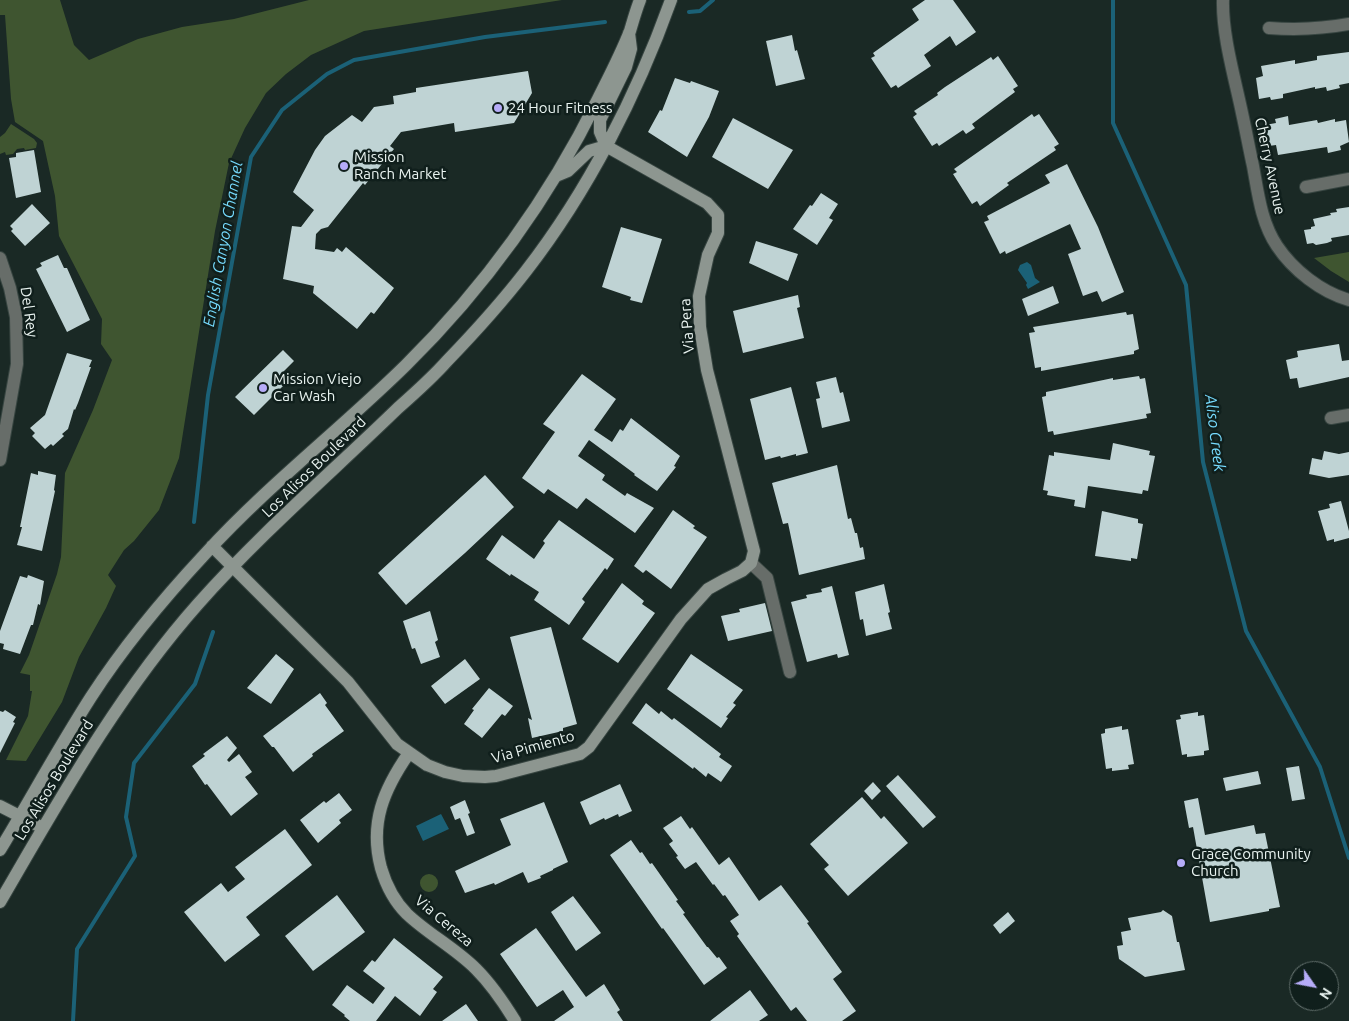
<!DOCTYPE html>
<html>
<head>
<meta charset="utf-8">
<style>
	body { margin:0 }
	#map { position:relative; width:1349px; height:1021px; overflow:hidden; background:#1a2925; font-family:Ubuntu,sans-serif }
	canvas { display:block }
	.north { position:absolute; left:1289px; top:961px; width:50px; height:50px; box-sizing:border-box; background:#101f1c; border:1px solid #677471; border-radius:50%; rotate:123deg; font-size:14px; font-weight:700; line-height:20px; text-align:center; color:#e9f3f0 }
	.north::after { content:''; display:block; margin:auto; width:18px; height:22px; background:#b6acf8; clip-path:polygon(50% 0,100% 100%,50% 72%,0 100%) }
</style>
</head>
<body>
<div id="map">
<canvas width="1349" height="1021"></canvas>
<div class="north">N</div>
</div>
<script>
const ctx = document.querySelector('canvas').getContext('2d');
ctx.lineJoin = 'round';
function fillPath(path, color) {
  ctx.fillStyle = color;
  ctx.fill(path, 'evenodd');
}
function trace(path, color, width, dash) {
  ctx.strokeStyle = color;
  ctx.lineWidth = width;
  ctx.lineCap = dash ? 'butt' : 'round';
  ctx.setLineDash(dash || []);
  ctx.stroke(path);
}
function write(font, color, halo, rows, align = 'center') {
  ctx.font = font + ' Ubuntu,sans-serif';
  ctx.lineWidth = 5;
  ctx.setLineDash([]);
  ctx.textBaseline = 'middle';
  ctx.strokeStyle = halo;
  ctx.fillStyle = color;
  for (const [text, x, y, turn = 0] of rows) {
    ctx.save();
    ctx.translate(x, y);
    ctx.rotate((+turn || 0) * Math.PI / 180);
    ctx.textAlign = isNaN(turn) ? turn : align;
    if (halo) ctx.strokeText(text, 0, 0);
    ctx.fillText(text, 0, 0);
    ctx.restore();
  }
}
fillPath(new Path2D(`
	M0 0H60L74 45 89 60 138 39 182 27 234 19 309 0H562L364 31 311 55 286 74 266 93 245 128 229 163 215 231 179 458 159 510 134 541 124 550 108 575 116 586 106 608 79 657 62 702 26 761 6 760 28 716 32 691H30V675L20 673 29 655 57 574 61 557 65 473 93 410 112 360 101 344 102 319 59 236 55 196 43 141 15 122 11 99 5 15H0Z
	M11 124 34 139 37 143 36 148 25 150 24 148 17 149 13 154 6 155 5 152 0 154V137L5 133Z
	M1349 252V282L1331 271 1314 258Z
	M420 883a9 9 0 1 1 18 0a9 9 0 1 1-18 0Z`), '#3f5530');
fillPath(new Path2D(`
	M1027 262 1031 265 1035 278 1040 282 1028 289 1026 285 1027 283 1018 270 1020 265Z
	M441 814 449 829 423 841 416 826Z`), '#1b6177');
trace(new Path2D(`
	M1113 0V123L1186 285 1203 462 1246 631 1320 767 1349 858
	M689 12 700 11 713 0
	M194 522 208 395 251 157 282 110 327 74 354 60 485 37 605 22
	M73 1021 77 949 135 856 126 817 134 763 195 684 213 632`), '#1b6177', 4);
fillPath(new Path2D(`
	M925 0H953L976 32 956 46 950 36 924 55 931 66 898 88 896 85 891 88 871 58 875 56 873 53 919 20 912 9Z
	M792 35 795 51 797 50 805 79 776 86 766 41Z
	M1349 52V83L1339 85 1340 88 1327 91 1326 87 1315 89V87L1283 94V98L1271 100 1270 97 1259 99 1256 78 1263 76 1261 66 1295 60V64L1317 60V56Z
	M998 56 1018 86 1013 89 1015 92 972 124 975 128 966 134 963 130 939 146 937 143 932 146 913 117 917 114 914 111 938 95 937 93 945 87 991 57 993 60Z
	M528 71 532 93 514 123 455 132 454 123 401 132 390 146 394 149 365 185 363 183 328 227 321 229 316 234 315 249 334 252 337 248 342 252 346 247 394 288 374 314 371 312 357 329 313 293 314 286 283 279 292 226 301 227 314 210 293 192 315 150 325 136 352 115 362 122 374 107 394 104 393 96 416 92V88Z
	M675 78 690 83 691 81 719 91 709 117 687 157 648 132 660 110 662 111Z
	M1032 114 1034 117 1039 114 1059 144 1054 147 1056 150 1007 183 1009 185 980 206 977 201 972 204 953 174 957 172 954 169Z
	M1288 116 1289 125 1317 120 1318 123 1335 119V122L1346 120 1349 142 1340 146 1341 150 1328 153 1327 147 1278 155 1276 145 1269 146 1265 125 1276 123 1275 119Z
	M733 118 793 150 768 189 712 157Z
	M34 150 41 192 16 198 9 158 16 157V153Z
	M1067 164 1098 227 1124 292 1102 302 1097 291 1083 296 1068 254 1081 249 1070 224 1006 254 1005 251 1000 254 984 222 989 220 987 216 1050 183 1045 175Z
	M821 193 838 204 829 218 833 220 817 245 793 229 810 205 812 206Z
	M32 204 50 223 25 246 11 231 13 229 10 226Z
	M1349 207V235L1331 238 1332 241 1327 243 1316 245 1313 243 1307 244 1304 230 1311 229V227L1315 226 1313 219 1331 215 1330 213 1337 212 1336 209Z
	M621 227 662 239 642 303 630 300 631 297 602 287Z
	M756 241 798 254 788 281 749 263Z
	M58 255 64 268H67L90 320 67 332 36 269 42 266 40 263Z
	M1053 286 1059 303 1028 316 1022 299Z
	M798 295 800 307 797 308 804 338 743 353 733 311Z
	M1126 312 1127 315 1133 314 1139 349 1134 351V354L1041 371V367L1035 368 1029 333 1035 332 1033 327Z
	M1339 344 1342 361 1349 360V377L1299 388 1297 378 1290 379 1286 360 1298 357 1297 351Z
	M283 350 294 361 283 372 290 379 254 415 235 397Z
	M67 353 92 360 89 367H91L78 403 75 410 74 409 68 429 62 434 64 436 53 446 51 444 45 449 32 436 35 433 30 428 45 415Z
	M582 374 616 399 594 430 612 442 620 429 623 431 631 418 680 456 674 466 676 467 657 491 634 475 635 474 589 440 578 456 605 475 602 480 625 496 627 493 654 508 635 533 586 498 577 509 548 489 544 494 522 478 555 432 543 424Z
	M1139 376 1140 379 1145 378 1151 413 1146 414 1147 418 1054 435 1053 431 1048 432 1042 397 1046 396V392L1113 378V380Z
	M836 377 840 393 843 392 850 421 822 428 816 399 820 398 816 382Z
	M791 387 808 453 796 456V454L781 458 780 456 765 460 750 399Z
	M1113 443 1150 451 1149 455 1155 456 1148 491 1143 490 1142 494 1088 486 1085 508 1074 506 1075 500 1047 495 1048 491 1043 490 1049 455 1054 456V452L1110 460Z
	M1324 451 1339 454 1349 452V475L1329 478 1309 474 1312 458 1322 460Z
	M837 465 848 519 851 518 855 533H857L860 548 863 547 865 559 799 575 788 523 783 524 772 483Z
	M38 471 56 475 54 490 55 491 42 551 17 545 22 527H20L31 473 38 475Z
	M485 475 514 507 465 553 406 605 378 573Z
	M1341 501 1349 531V538L1334 542V539L1327 541 1318 511 1330 508 1329 504Z
	M673 510 695 526 693 528 707 537 671 589 646 570 643 573 634 566Z
	M1102 511 1138 519V523L1143 524 1137 559 1131 558V561L1095 556Z
	M559 520 614 559 607 570 605 568 582 599 585 602 569 625 534 600 539 592 511 574 510 576 486 559 502 535 534 559 545 543 543 541Z
	M28 575 44 581 40 605 38 604 33 625H31L20 654 3 649 4 644 0 643V631L20 576 27 578Z
	M622 583 644 601 642 604 655 613 618 663 582 639Z
	M884 584 890 612 888 613 892 629 866 636 863 619 860 620 855 592Z
	M832 586 849 655 838 658 837 654 807 662 791 602 807 598 806 595 822 592 821 589Z
	M765 603 772 631 728 641 721 616 740 612 739 609Z
	M430 611 438 640 435 642 440 657 421 664 415 648 412 649 403 621Z
	M551 627 577 724 563 728V731L532 738 528 718 532 720 510 637Z
	M276 654 294 669 271 704 247 688Z
	M691 654 743 690 733 703 736 705 726 717 728 718 721 728 667 689Z
	M465 659 480 679 445 704 431 686Z
	M489 688 513 706 505 716 502 714 482 738 464 724 474 710 472 709Z
	M320 693 327 703 325 705 344 731 312 754 313 756 293 772 274 747H272L263 736Z
	M646 703 659 714 661 711 672 720 674 718 721 754 719 757 732 766 721 782 708 773 706 777 694 767 693 769 632 723Z
	M5 710 16 717 13 722 15 723 0 753V711L3 712Z
	M1198 712V716L1204 715 1209 750 1204 751V755L1187 757V754L1182 755 1176 720 1181 719 1180 715Z
	M1122 726V730L1128 729 1134 764 1128 765 1129 769 1112 771V768L1106 769 1101 734 1105 733V729Z
	M227 736 237 748 227 760 229 762 239 754 252 772 245 777 258 794 231 816 207 784 205 785 192 766 205 756 203 754Z
	M1299 766 1305 799 1292 801 1286 768Z
	M1258 771 1261 784 1226 791 1223 778Z
	M898 775 936 817 923 828 886 786Z
	M873 782 881 791 872 800 864 791Z
	M620 784 632 811 619 817 618 814 605 820 604 818 590 825 580 802Z
	M339 793 352 810 339 820 341 823 318 843 300 820 324 801 326 803Z
	M862 797 881 819 884 816 908 843 848 896 824 869 829 865 810 844Z
	M1198 798 1205 835 1254 825 1256 834 1265 833 1280 907 1269 909V911L1210 922 1193 827 1189 828 1184 801Z
	M465 800 470 813 468 814 475 833 467 836 460 818 455 820 450 807Z
	M544 802 568 862 553 869V870L540 876 541 878 528 883 523 872 495 885 494 883 465 893 455 871 511 845 500 819Z
	M681 816 690 829 692 827 719 865 729 857 759 901 781 885 809 922 807 923 842 972 833 979 856 1011 842 1021H807L796 1007 791 1011 737 936 739 934 730 921 739 915 725 895 723 896 714 884 713 885 696 862 685 869 676 857 678 856 669 844 673 841 663 828Z
	M285 829 312 865 246 917 260 935 225 962 184 912 221 883 228 892 245 879 235 867Z
	M631 840 640 853 642 852 650 864 652 863 678 900 676 901 685 913 683 914 707 947H708L717 958 719 957 727 968 704 985 663 928 662 929 610 855Z
	M337 895 365 932 313 971 285 936Z
	M573 896 601 933 576 951 551 912Z
	M1163 910 1172 916 1177 942H1179L1185 970 1145 977 1119 959 1117 946 1123 945 1121 932 1131 930 1128 918 1161 912Z
	M1008 912 1015 921 1000 934 993 925Z
	M536 928 586 997 604 984 620 1010 617 1012 623 1021H554L574 1007 563 990 537 1007 500 954Z
	M394 938 443 977 433 989 437 992 420 1016 395 996 376 1021H350L344 1016 345 1015 332 1005 347 985 373 1004 385 988 363 971 372 960 375 962Z
	M750 990 768 1015 759 1021H710Z
	M466 1004 478 1021H442Z`), '#bfd3d4');
const street = new Path2D(`
	M1223 0C1222 35 1235 79 1242 113 1246 131 1249 148 1253 166 1258 193 1261 222 1277 246 1293 270 1321 292 1349 300
	M1269 28C1297 30 1322 29 1349 24
	M1306 187 1349 179
	M0 258 10 288 16 317 17 364 0 460
	M1331 418 1349 415
	M751 563 767 578 790 672`);
const secondary = new Path2D(`
	M556 176 568 171 589 151 606 146 600 132V120L626 67 631 49 629 33
	M212 546 348 682 397 744 427 765 445 772 463 776 485 777 496 776 580 754 589 747 681 619 708 589 726 579 742 571 751 563 754 551 707 370 700 327 699 296 708 255 718 233V215L707 203 606 146
	M409 753C384 789 369 823 381 868 386 885 394 901 407 914 428 934 455 948 476 969 491 984 504 1003 515 1021
	M0 806 43 828
	M0 850C30 800 59 747 91 697 124 646 164 598 205 554 267 486 341 429 406 365 484 288 549 198 598 99 609 77 621 54 630 31 633 21 636 10 640 0
	M0 902C60 799 119 693 198 604 260 534 331 473 398 408 415 393 432 378 447 361 475 332 502 302 526 271 588 191 637 95 671 0`);
trace(street, '#374541', 14);
trace(secondary, '#374541', 14);
trace(street, '#676d69', 12);
trace(secondary, '#8d9690', 12);
for (const [x, y, r, color] of [
	[498,108,5,"#b6acf8"],
	[344,166,5,"#b6acf8"],
	[263,388,5,"#b6acf8"],
	[1181,863,5,"#b6acf8"]
]) {
  const dot = new Path2D();
  dot.arc(x, y, r, 0, 2 * Math.PI);
  ctx.fillStyle = color;
  ctx.fill(dot);
  trace(dot, '#101f1c', 2);
}
write('15px', '#e9f3f0', '#101f1c', [
	["24 Hour Fitness",508,108],
	["Mission",354,157],
	["Ranch Market",354,174],
	["Mission Viejo",273,379],
	["Car Wash",273,396],
	["Grace Community",1191,854],
	["Church",1191,871]
], 'left');
write('15px', '#e9f3f0', '#101f1c', [
	["Cherry Avenue",1270,166,78],
	["Del Rey",29,312,82],
	["Via Pera",687,326,-94],
	["Los Alisos Boulevard",314,467,-44],
	["Via Pimiento",533,747,-16],
	["Los Alisos Boulevard",54,780,-59],
	["Via Cereza",444,921,40]
]);
write('italic 16px', '#76dafd', '#101f1c', [
	["English Canyon Channel",223,244,-80],
	["Aliso Creek",1215,433,83]
]);
</script>
</body>
</html>
